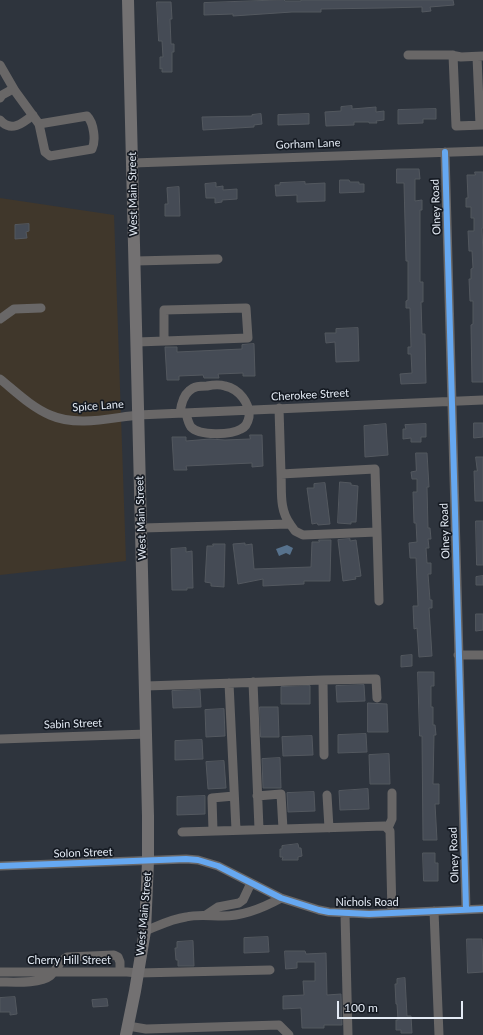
<!DOCTYPE html>
<html>
<head>
<meta charset="utf-8">
<style>
	body { margin:0 }
	#map { position:relative; width:483px; height:1035px; overflow:hidden; background:#2e343d; font-family:Lato,sans-serif }
	canvas { display:block }
	.scale { position:absolute; left:337px; top:1001px; width:126px; height:18px; box-sizing:border-box; border:2px solid #e4ebf5; border-top:0; padding-left:5px; font-size:12px; line-height:14px; white-space:nowrap; color:#e4ebf5; -webkit-text-stroke:3px #151a22; paint-order:stroke }
</style>
</head>
<body>
<div id="map">
<canvas width="483" height="1035"></canvas>
<div class="scale">100 m</div>
</div>
<script>
const ctx = document.querySelector('canvas').getContext('2d');
ctx.lineJoin = 'round';
function fillPath(path, color) {
  ctx.fillStyle = color;
  ctx.fill(path, 'evenodd');
}
function trace(path, color, width, dash) {
  ctx.strokeStyle = color;
  ctx.lineWidth = width;
  ctx.lineCap = dash ? 'butt' : 'round';
  ctx.setLineDash(dash || []);
  ctx.stroke(path);
}
function write(font, color, halo, rows, align = 'center') {
  ctx.font = font + ' Lato,sans-serif';
  ctx.lineWidth = 3.5;
  ctx.setLineDash([]);
  ctx.textBaseline = 'middle';
  ctx.strokeStyle = halo;
  ctx.fillStyle = color;
  for (const [text, x, y, turn = 0] of rows) {
    ctx.save();
    ctx.translate(x, y);
    ctx.rotate((+turn || 0) * Math.PI / 180);
    ctx.textAlign = isNaN(turn) ? turn : align;
    if (halo) ctx.strokeText(text, 0, 0);
    ctx.fillText(text, 0, 0);
    ctx.restore();
  }
}
fillPath(new Path2D(`
	M0 198 114 215 126 561 0 575Z`), '#40372b');
fillPath(new Path2D(`
	M287 545 293 548 290 555 286 553 279 556 276 549Z`), '#57728d');
const building = new Path2D(`
	M284 0 285 1H301V0H453L454 5 430 7 431 11 422 12V7L384 8 321 9V12H292L233 16V14L204 15V3Z
	M157 2H171L172 19H170L171 44H174V52H172V72H162V68L160 69V57H163L162 41H159Z
	M352 106V109L376 107V112L384 111V120L376 121 377 123H369V122H354V125L326 126 325 112 341 111V107Z
	M436 109V119H423V123L398 124V110Z
	M261 114 262 124 254 125V127L203 130 202 117 252 116V115Z
	M309 114V124L278 125V115Z
	M397 169H419L420 179H415V201L422 200V210H420V282H423V302H421L422 334H425L426 383 401 384 400 374 412 373 411 354H408V347H411L410 308H406V301L408 300V261H406L404 183H397Z
	M475 172H483V228H482L483 257V382H472L471 325 473 324V301H470L469 279H471V269L473 268 472 251H469L468 231H474V218H471V207H466V198H468L467 175H475Z
	M340 180H349L350 182H359V184H364V192L340 193Z
	M305 182V184L325 183V201L297 202V195L276 196 275 185H280V183Z
	M216 183V187L223 186V190L237 189V199L222 200V202L215 203V198H206L205 184Z
	M179 187 180 216H165V204H168L167 188Z
	M29 224V231L26 232 27 238 15 239V225Z
	M358 328 359 361 336 362 335 342 326 343 325 333H336V329Z
	M254 344 255 376H243V373L218 374 219 378H204L203 375 179 376V380H167L165 347H177V352L242 349V345Z
	M474 423H483V437L474 438Z
	M386 424 388 455 365 457 364 426Z
	M426 424V437H421V442H411V438L403 439V429H406L405 425Z
	M250 435H262L263 466 252 467V463L186 466 187 470H174L172 437H186V441L210 439 225 440 250 439Z
	M416 453H427L429 487H427L428 528H430L431 539H428L429 548H426L427 563H431V574H428L430 600H432V608H429L432 656 419 657 417 628 414 629 413 606H418L416 558H410L409 543 417 542 416 523H414L413 492H417V479H412L411 472 416 471Z
	M476 457H483V501H475L474 471H477Z
	M340 482 351 483V485L358 486 356 522H351V524L338 523Z
	M325 483 330 524 318 525 317 523 312 524 307 488H314V484Z
	M476 521H483V565H477Z
	M350 539V541L356 540 361 576 355 577 356 579 343 581 338 540Z
	M319 540H331L330 581H304V584L263 586V579L238 584 233 544 245 543V545L252 544 254 569 311 567 312 542H319Z
	M213 544H225L224 587 211 586V583L205 582 207 546H213Z
	M186 548V552L192 551 193 588H187V590H172L171 549Z
	M483 576V585H476V577Z
	M476 614H483V630L476 631Z
	M412 655V666L401 667V656Z
	M418 672H434V686H431V707H433V725H435L436 735H434L433 784H439V804H435L437 840H423L422 736H420Z
	M364 685 365 701 337 702 336 686Z
	M310 686V704H281V687Z
	M200 690 201 707 173 708 172 691Z
	M368 703 387 704 388 732H368Z
	M260 707H278L279 737H261Z
	M224 709 225 736 206 737 205 710Z
	M366 734 367 752 338 753V735Z
	M312 736 313 755 283 756 282 737Z
	M202 740 203 759 175 760V741Z
	M389 754 390 784H370L369 755Z
	M280 758 281 788H263L262 759Z
	M224 761 226 788 208 789 206 762Z
	M368 789 369 809 340 810 339 791Z
	M314 792 315 811 288 812 287 793Z
	M205 796V814L177 815V797Z
	M298 844 299 848H301L302 856 298 857V860H282L283 857H280V849H282V846Z
	M423 853H435V863H438V881H424Z
	M268 937 269 952 244 953V938Z
	M467 939H482L483 972 468 973Z
	M193 941 194 966H178V960H176L175 948H177V942Z
	M285 951H305L306 954 326 953 327 995 341 994 342 1025H324V1028H302L301 1008 283 1009V996L304 995 303 981H315V962H297V968L286 969Z
	M405 978 407 1016H411L412 1033H401V1030H396V1020H398L397 1004H396L395 984H397V979Z
	M15 997 17 1014 10 1015V1012H0V998Z
	M107 999 108 1006 93 1007 92 1000Z`);
fillPath(building, '#454b55');
trace(building, '#53585f', 1);
trace(new Path2D(`
	M408 55H451L461 57 483 56
	M453 55 456 126 483 125
	M477 57 480 125
	M0 65 15 91 39 124 45 152 50 156 92 149C96 141 94 123 87 116L39 124
	M0 98 2 95 13 89
	M0 120C11 133 23 123 33 115
	M445 152 466 909
	M133 163 483 151
	M135 261 218 259
	M0 319 14 309 41 308
	M137 342 248 338 246 308 164 310V341
	M0 379C15 391 31 407 50 415 77 427 110 418 138 415L483 400
	M279 408 281 474
	M180 413C181 405 183 396 189 391 194 386 200 386 207 386 212 385 219 384 225 386 239 389 250 403 249 417 248 422 246 427 241 429 231 435 199 436 191 427 188 423 187 417 186 413
	M142 528 290 524 295 531 303 535 377 532 375 469 281 474C282 491 279 509 290 524
	M377 532 379 601
	M458 655H483
	M323 680 376 679 377 698
	M253 682 259 829
	M229 683 236 830
	M146 686 323 680 324 755
	M0 739 147 734
	M327 795 329 828
	M257 796 281 794 283 829
	M388 828 392 819V793
	M213 831 212 798 234 796
	M182 832 385 826 390 831 392 913
	M0 866 186 859 198 860 218 866 281 898 319 910 329 912 369 914 483 909
	M434 911 439 1035
	M345 914 348 1035
	M206 915 218 907 239 903 243 900 251 883
	M145 931C158 926 171 919 186 917 198 914 210 916 223 916 244 916 263 908 281 898
	M0 972H127L138 973 270 970
	M0 982C13 982 40 984 50 976 57 970 59 961 67 957L114 955 118 957 120 962V972
	M128 1026 146 1029 279 1025 289 1035`), '#696767', 9);
trace(new Path2D(`
	M126 1035 135 991 145 931 148 861V816L128 0`), '#737172', 12);
trace(new Path2D(`
	M445 152 466 909
	M0 866 186 859 198 860 218 866 281 898 319 910 329 912 369 914 483 909`), '#66a8f1', 6);
write('11px', '#e4ebf5', '#151a22', [
	["Gorham Lane",308,144,-2],
	["West Main Street",133,194,-91],
	["Olney Road",436,207,-92],
	["Cherokee Street",310,395,-3],
	["Spice Lane",98,406,-4],
	["West Main Street",141,518,-92],
	["Olney Road",445,531,-92],
	["Sabin Street",73,724,-2],
	["Solon Street",83,853,-2],
	["Olney Road",454,855,-92],
	["Nichols Road",367,902],
	["West Main Street",144,914,-85],
	["Cherry Hill Street",69,960]
]);
</script>
</body>
</html>
